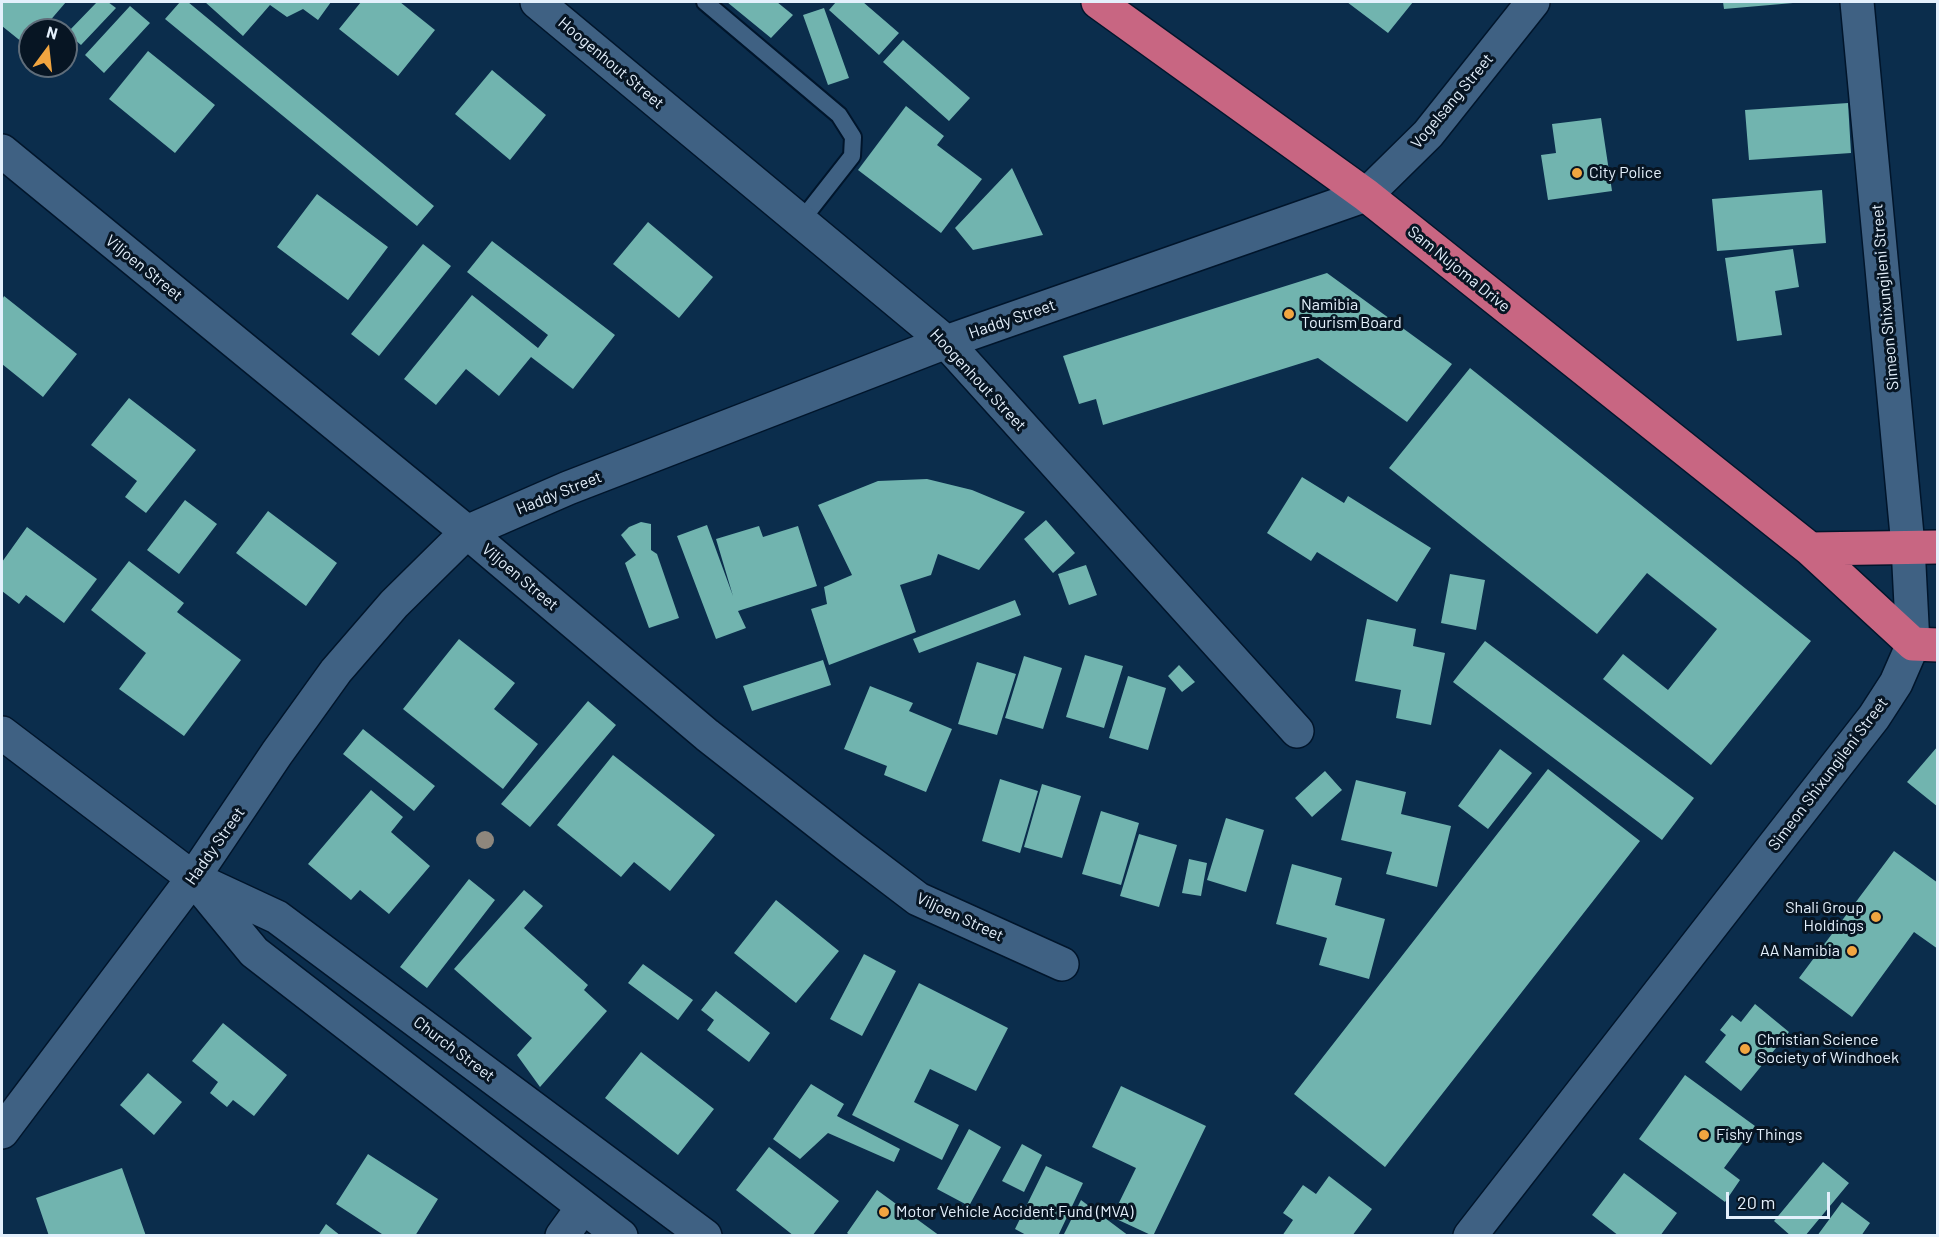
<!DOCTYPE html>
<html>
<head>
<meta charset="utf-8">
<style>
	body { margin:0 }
	#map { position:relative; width:1939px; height:1237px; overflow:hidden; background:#0b2d4c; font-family:Barlow,sans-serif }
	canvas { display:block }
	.frame { position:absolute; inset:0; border:3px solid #e4f0fc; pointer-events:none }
	.north { position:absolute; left:18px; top:18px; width:60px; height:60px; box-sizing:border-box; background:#071523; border:2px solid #5f6d7a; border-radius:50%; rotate:15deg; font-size:16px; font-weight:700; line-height:24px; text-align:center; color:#e4f0fc }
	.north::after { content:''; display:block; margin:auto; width:21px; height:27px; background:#f1a540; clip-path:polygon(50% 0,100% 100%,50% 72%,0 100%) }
	.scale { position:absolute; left:1726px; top:1192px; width:104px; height:27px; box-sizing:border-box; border:3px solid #e4f0fc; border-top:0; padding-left:8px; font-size:18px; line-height:21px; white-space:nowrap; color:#e4f0fc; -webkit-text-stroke:4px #071523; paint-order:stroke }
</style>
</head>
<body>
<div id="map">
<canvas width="1939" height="1237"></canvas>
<div class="frame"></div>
<div class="north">N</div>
<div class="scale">20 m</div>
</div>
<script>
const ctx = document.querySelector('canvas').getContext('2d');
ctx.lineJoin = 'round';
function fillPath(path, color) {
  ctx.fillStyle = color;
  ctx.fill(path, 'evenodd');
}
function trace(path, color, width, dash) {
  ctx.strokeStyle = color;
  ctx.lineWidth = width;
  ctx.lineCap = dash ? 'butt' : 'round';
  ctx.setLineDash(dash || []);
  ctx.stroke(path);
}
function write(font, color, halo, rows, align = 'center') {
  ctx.font = font + ' Barlow,sans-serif';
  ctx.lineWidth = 6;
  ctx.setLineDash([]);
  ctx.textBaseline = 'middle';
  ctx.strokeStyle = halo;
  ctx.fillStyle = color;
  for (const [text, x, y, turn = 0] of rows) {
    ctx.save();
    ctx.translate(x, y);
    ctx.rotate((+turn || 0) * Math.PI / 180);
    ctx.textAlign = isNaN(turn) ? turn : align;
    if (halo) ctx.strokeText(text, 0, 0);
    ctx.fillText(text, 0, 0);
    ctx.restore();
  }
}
fillPath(new Path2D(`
	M2 2H66L42 30H30V45L28 47 2 26Z
	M97 2H108L116 8 81 45 67 33Z
	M180 2H188L434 206 417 226 165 19Z
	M205 2H331L318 20 303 9 287 17 270 5 243 36Z
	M361 2H400L435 30 398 76 339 29Z
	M727 2H777L793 15 771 38Z
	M836 2H863L899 33 879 55 829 10Z
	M1347 2H1413L1388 33Z
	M1723 2H1793V3L1724 9Z
	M130 6 150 23 104 73 85 55Z
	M824 8 849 78 828 85 803 15Z
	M903 40 970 98 949 121 883 62Z
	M148 51 215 105 175 153 109 99Z
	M492 70 546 115 510 160 455 114Z
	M1848 103 1851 153 1749 160 1745 110Z
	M906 106 944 136 937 145 982 179 941 233 858 170Z
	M1601 118 1612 191 1548 200 1541 155 1556 153 1552 124Z
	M1012 168 1043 235 973 250 955 228Z
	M1822 190 1826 243 1717 251 1712 199Z
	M317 194 388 247 348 300 277 247Z
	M648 222 713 277 679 318 613 264Z
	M492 241 615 335 573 389 531 357 499 396 466 369 436 405 404 379 472 295 538 348 548 335 467 272Z
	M423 244 451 266 379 356 351 334Z
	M1793 249 1799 287 1775 291 1782 335 1737 341 1725 258Z
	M1327 273 1452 364 1407 422 1318 358 1103 425 1096 399 1079 404 1063 356Z
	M4 296 77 354 43 397 2 364V300Z
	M1470 368 1811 641 1711 765 1603 679 1623 654 1668 690 1717 629 1647 573 1597 634 1389 468Z
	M129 398 196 450 146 513 125 497 137 481 91 445Z
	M1302 477 1344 503 1348 496 1431 548 1397 602 1317 552 1311 561 1267 533Z
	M927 479 972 490 1025 512 979 570 938 554 931 575 900 585 916 632 829 665 811 609 827 604 824 587 852 575 818 505 878 481Z
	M185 500 217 524 179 574 147 550Z
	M268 511 337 563 306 606 236 553Z
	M1046 520 1075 553 1053 573 1024 539Z
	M641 522 651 524V550L657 554 679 618 649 628 625 563 636 555 621 535 629 527Z
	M707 525 733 596 716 539 759 526 763 537 798 526 817 586 738 611 746 628 716 639 677 536Z
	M27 527 97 579 64 623 26 595 19 604 2 591V562Z
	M129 561 184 603 177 612 241 660 184 736 119 689 146 653 91 610Z
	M1086 565 1097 595 1069 605 1058 574Z
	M1450 574 1485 580 1476 630 1441 623Z
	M1015 600 1021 615 919 653 913 639Z
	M1367 619 1416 629 1413 646 1445 653 1431 725 1396 718 1401 690 1355 681Z
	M459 639 515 683 494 709 538 744 503 789 403 709Z
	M1485 641 1694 798 1662 840 1453 682Z
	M1085 655 1123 666 1104 728 1066 717Z
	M1024 656 1062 668 1043 729 1005 718Z
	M823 660 831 685 752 711 743 686Z
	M977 662 1016 674 997 735 958 724Z
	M1179 665 1195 682 1182 692 1168 676Z
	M1128 676 1166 688 1148 750 1109 738Z
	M870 686 913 703 909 711 952 729 926 792 884 775 887 766 844 749Z
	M588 701 616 725 530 827 501 804Z
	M363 729 435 786 414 811 343 754Z
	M1938 746V807L1907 782Z
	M1500 749 1532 773 1488 829 1458 806Z
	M613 755 715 835 670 891 634 862 621 877 557 825Z
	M1548 769 1640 841 1385 1167 1294 1094Z
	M1325 771 1342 790 1312 817 1295 798Z
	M1000 779 1038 791 1020 853 982 841Z
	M1356 780 1406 792 1401 814 1451 826 1437 887 1386 874 1392 852 1341 840Z
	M1042 784 1081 796 1062 858 1024 847Z
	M371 790 403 817 391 832 430 866 389 914 360 890 351 900 308 864Z
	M1101 811 1139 823 1121 885 1082 874Z
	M1226 818 1264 830 1246 892 1207 880Z
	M1139 834 1177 845 1159 907 1120 896Z
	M1894 851 1938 883V949L1914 932 1852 1017 1799 978Z
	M1189 859 1207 863 1201 896 1182 893Z
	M1292 864 1342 878 1335 905 1385 919 1369 979 1319 965 1327 938 1276 924Z
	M469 879 495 900 427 988 400 967Z
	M524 890 543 906 524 928 588 985 584 990 607 1011 540 1087 517 1055 532 1038 454 969Z
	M776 900 839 951 796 1003 734 953Z
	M864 954 896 971 862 1036 830 1019Z
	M643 964 693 1000 678 1020 628 983Z
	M919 983 1008 1028 976 1091 930 1069 914 1102 959 1125 942 1160 852 1115Z
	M716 991 770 1033 749 1062 707 1030 714 1020 701 1010Z
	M1755 1004 1789 1032 1741 1091 1705 1062 1726 1035 1720 1030 1732 1015 1741 1022Z
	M223 1023 287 1075 254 1116 233 1100 227 1107 210 1093 218 1082 192 1061Z
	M641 1052 714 1109 678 1155 605 1098Z
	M148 1073 182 1102 154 1135 120 1105Z
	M1685 1075 1755 1126 1724 1168 1740 1180 1725 1202 1639 1139Z
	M811 1084 844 1104 837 1116 900 1149 894 1162 828 1133 800 1159 773 1139Z
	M1121 1086 1206 1126 1153 1236 1112 1217 1136 1168 1092 1147Z
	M969 1129 1001 1147 969 1206 937 1189Z
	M1022 1144 1042 1155 1024 1192 1002 1181Z
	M769 1147 839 1201 812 1236H794L736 1190Z
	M368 1154 438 1199 415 1236H385L336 1204Z
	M1823 1162 1849 1183 1805 1236H1791L1774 1221Z
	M1046 1166 1083 1183 1058 1236H1028L1015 1229Z
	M122 1168 146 1236H49L36 1198Z
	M1624 1173 1677 1213 1660 1236H1619L1592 1215Z
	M1329 1176 1372 1209 1352 1236H1282L1293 1220 1283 1213 1303 1185 1316 1194Z
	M877 1190 940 1236H851L847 1233Z
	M1081 1200 1129 1236H1063Z
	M1842 1202 1870 1223 1861 1236H1817Z
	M326 1224 341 1236H318Z`), '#71b4af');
const service = new Path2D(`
	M705 2 839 115 853 137 852 156 801 221`);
const minor = new Path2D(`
	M537 2 946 342 1297 731
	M2 151 467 532 707 735 851 848 918 899 1062 964
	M2 733 193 878 277 917 705 1236
	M198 884 254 952 621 1236
	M2 1132 193 878 277 753 336 671 394 604 467 532 568 488 946 342 1366 195 1428 134 1533 2
	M562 1236 583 1207`);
const tertiary = new Path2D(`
	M1470 1236 1874 717 1896 683 1913 644 1908 546 1857 2`);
const trunk = new Path2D(`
	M1098 2 1366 195 1810 549 1913 644 1938 645
	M1810 549 1938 547`);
trace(service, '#00152b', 20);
trace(minor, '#00152b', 36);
trace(tertiary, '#00152b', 36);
trace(trunk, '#00152b', 36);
trace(service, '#3f6183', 16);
trace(minor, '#3f6183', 33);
trace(tertiary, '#3f6183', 33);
trace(trunk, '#c86682', 33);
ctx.fillStyle = '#8e877d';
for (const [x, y] of [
	[485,840]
]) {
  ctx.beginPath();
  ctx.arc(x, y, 9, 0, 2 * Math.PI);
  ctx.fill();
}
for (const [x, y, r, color] of [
	[1577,173,6,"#f1a540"],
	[1289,314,6,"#f1a540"],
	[1876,917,6,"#f1a540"],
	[1852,951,6,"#f1a540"],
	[1745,1049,6,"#f1a540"],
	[1704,1135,6,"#f1a540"],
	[884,1212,6,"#f1a540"]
]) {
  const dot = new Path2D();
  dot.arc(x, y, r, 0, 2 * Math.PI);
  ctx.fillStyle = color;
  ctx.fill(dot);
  trace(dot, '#071523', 2);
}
write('16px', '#e4f0fc', '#071523', [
	["Hoogenhout Street",611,63,40],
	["Vogelsang Street",1452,101,-50],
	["Viljoen Street",144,268,39],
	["Sam Nujoma Drive",1459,269,39],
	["Simeon Shixungileni Street",1885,297,-95],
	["Haddy Street",1012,319,-19],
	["Hoogenhout Street",978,380,47],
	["Haddy Street",559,493,-22],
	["Viljoen Street",520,577,40],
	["Simeon Shixungileni Street",1828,774,-53],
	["Haddy Street",215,846,-55],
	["Viljoen Street",960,917,25],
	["Church Street",454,1049,37]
]);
write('16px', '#e4f0fc', '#071523', [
	["City Police",1589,173],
	["Namibia",1301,305],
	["Tourism Board",1301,323],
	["Shali Group",1864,908,"right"],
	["Holdings",1864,926,"right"],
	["AA Namibia",1840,951,"right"],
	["Christian Science",1757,1040],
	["Society of Windhoek",1757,1058],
	["Fishy Things",1716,1135],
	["Motor Vehicle Accident Fund (MVA)",896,1212]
], 'left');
</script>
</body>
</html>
